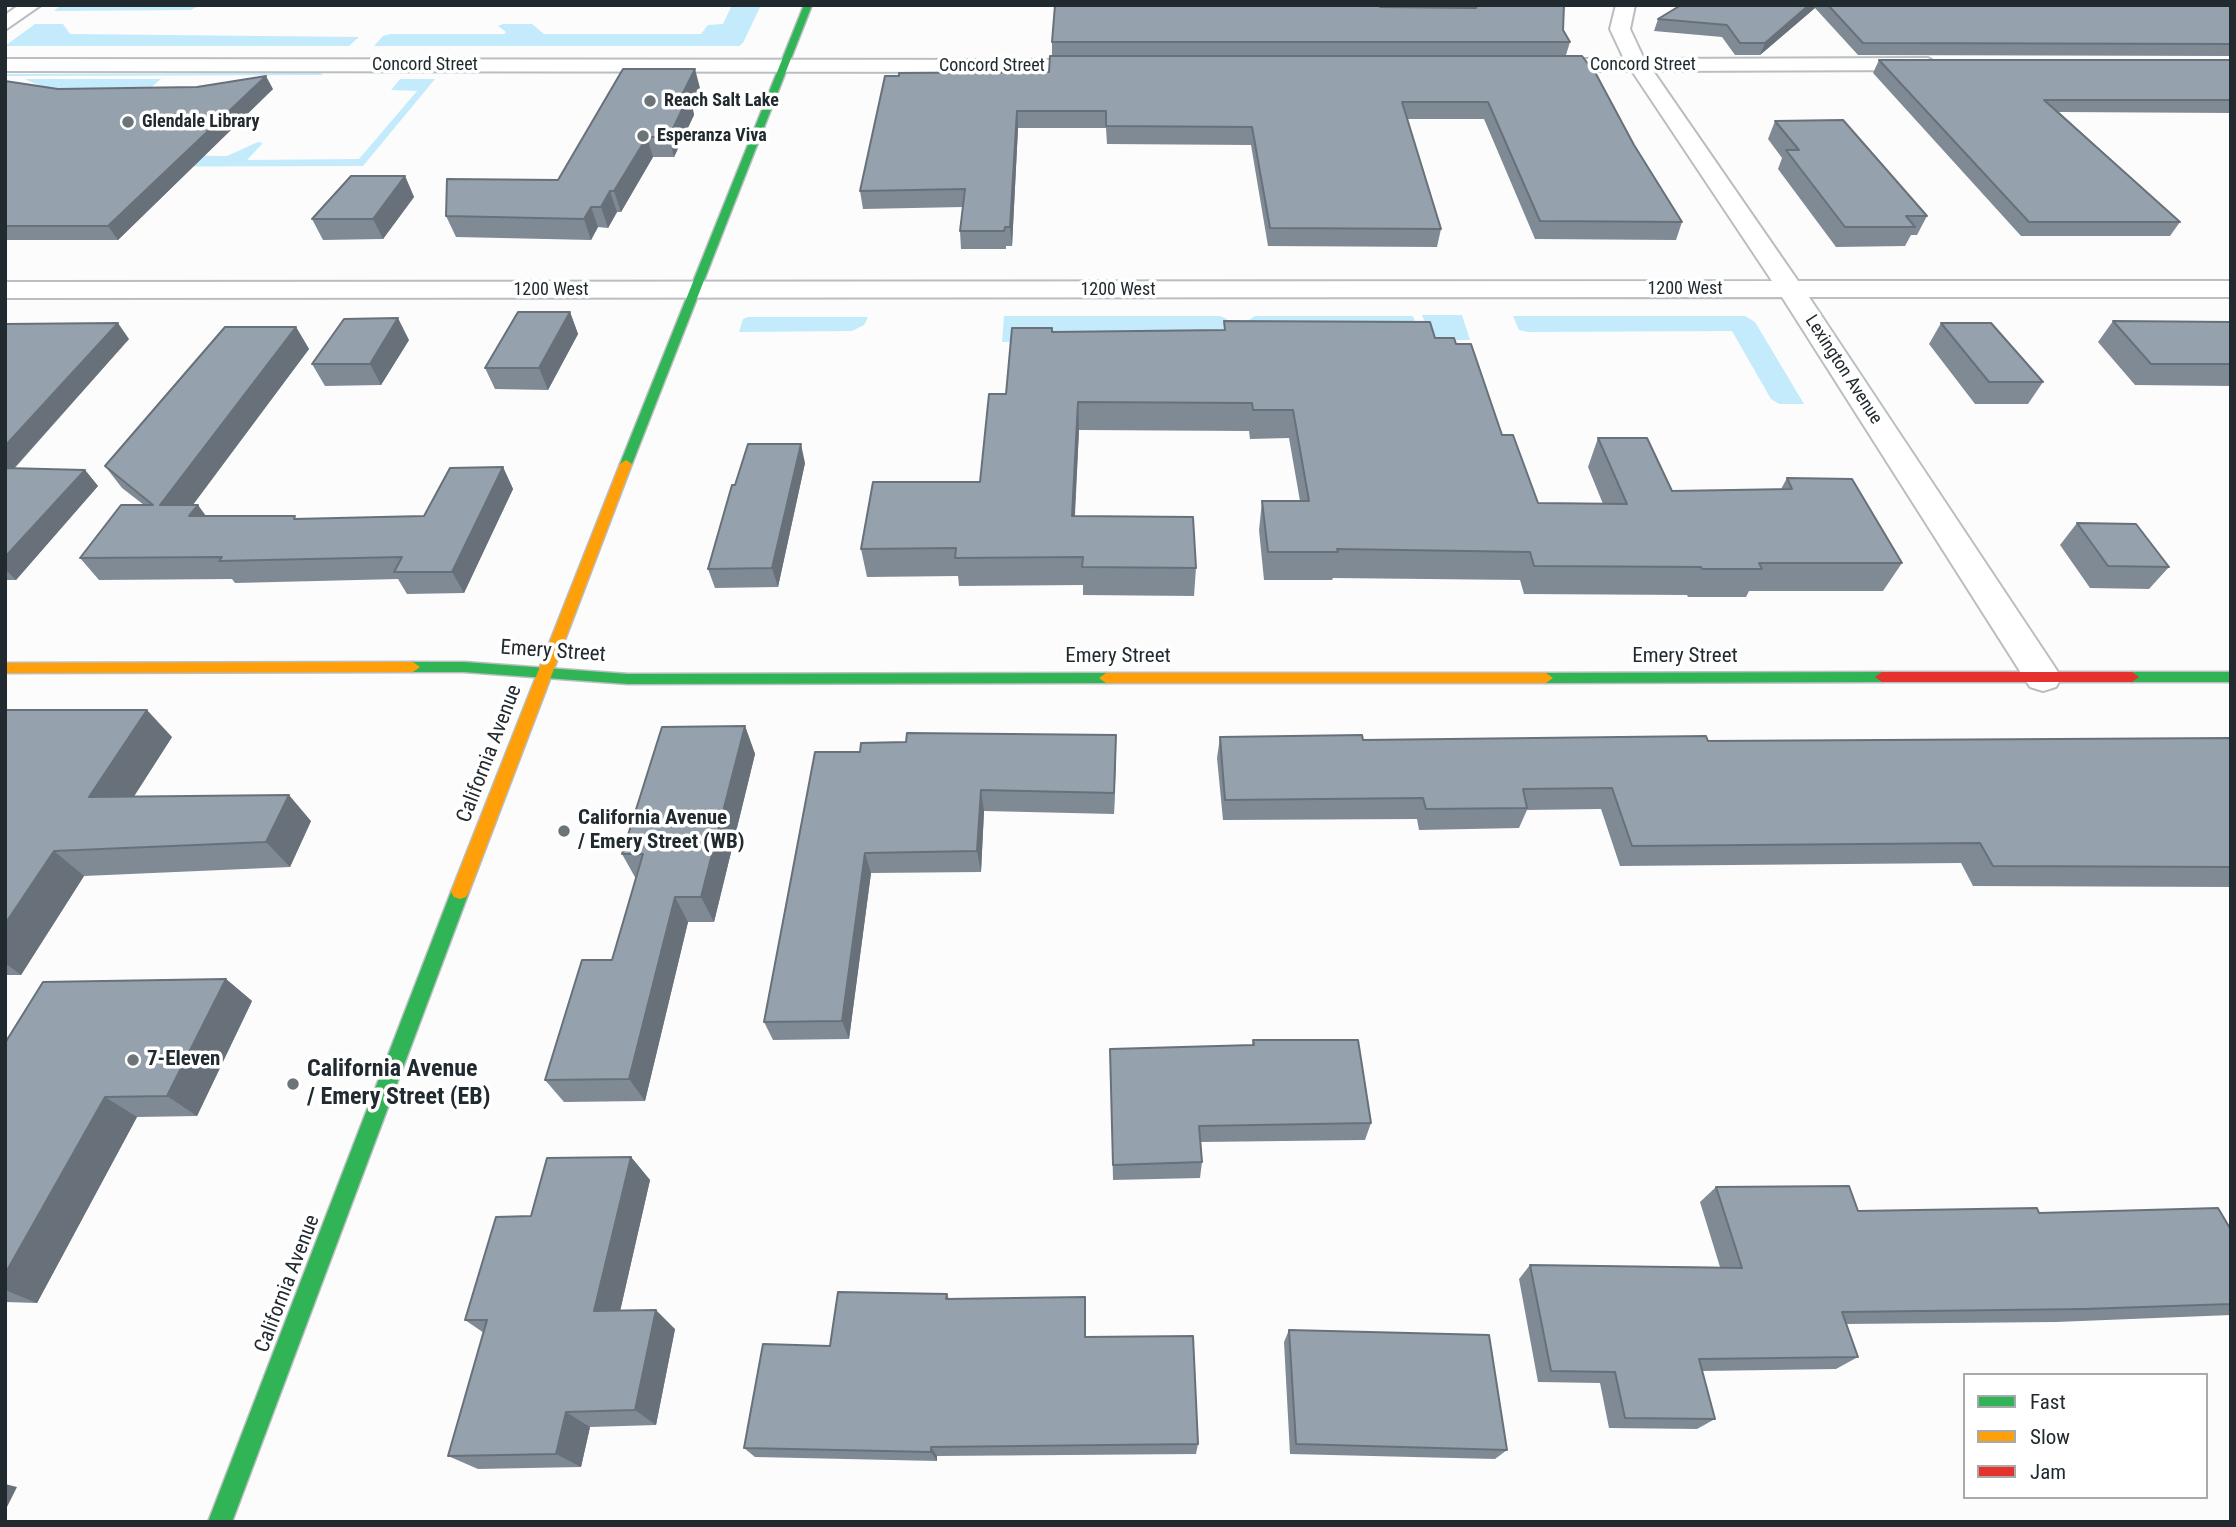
<!DOCTYPE html>
<html>
<head>
<meta charset="utf-8">
<style>
	body { margin:0 }
	#map { position:relative; width:2236px; height:1527px; overflow:hidden; background:#fcfcfc; font-family:"Roboto Condensed",sans-serif }
	canvas { display:block }
	.frame { position:absolute; inset:0; border:7px solid #202a2f; pointer-events:none }
	.legend { position:absolute; left:1963px; top:1373px; width:245px; height:126px; box-sizing:border-box; background:#fff; border:2px solid #a6aaac; margin:0; padding:9px 12px; list-style:none; font-size:21px; color:#202a2f }
	.legend li { display:flex; align-items:center; gap:14px; height:35px }
	.legend b { width:35px; border:2px solid #a6aaac }
</style>
</head>
<body>
<div id="map">
<canvas width="2236" height="1527"></canvas>
<div class="frame"></div>
<ul class="legend">
<li><b style="height:9px;background:#30b455"></b>Fast</li>
<li><b style="height:9px;background:#ff9f0a"></b>Slow</li>
<li><b style="height:9px;background:#e5322d"></b>Jam</li>
</ul>
</div>
<script>
const ctx = document.querySelector('canvas').getContext('2d');
ctx.lineJoin = 'round';
function fillPath(path, color) {
  ctx.fillStyle = color;
  ctx.fill(path, 'evenodd');
}
function trace(path, color, width, dash) {
  ctx.strokeStyle = color;
  ctx.lineWidth = width;
  ctx.lineCap = dash ? 'butt' : 'round';
  ctx.setLineDash(dash || []);
  ctx.stroke(path);
}
function write(font, color, halo, rows, align = 'center') {
  ctx.font = font + ' "Roboto Condensed",sans-serif';
  ctx.lineWidth = 7;
  ctx.setLineDash([]);
  ctx.textBaseline = 'middle';
  ctx.strokeStyle = halo;
  ctx.fillStyle = color;
  for (const [text, x, y, turn = 0] of rows) {
    ctx.save();
    ctx.translate(x, y);
    ctx.rotate((+turn || 0) * Math.PI / 180);
    ctx.textAlign = isNaN(turn) ? turn : align;
    if (halo) ctx.strokeText(text, 0, 0);
    ctx.fillText(text, 0, 0);
    ctx.restore();
  }
}
fillPath(new Path2D(`
	M61 5H200L191 10 54 11Z
	M732 5H761L743 43 739 46H374L383 36 390 34H504L506 32 498 26 503 24H532L544 34H701L708 25 723 24Z
	M35 24H63L70 34 359 37 349 46H5Z
	M5 74 320 73 323 75 5 76Z
	M25 79H161L140 97C107 96 54 95 25 79Z
	M400 79H435L363 166 5 167V154L227 156 258 142 263 143 247 160 359 159 417 91 391 90Z
	M1422 315H1462L1470 340H1432Z
	M1004 316H1220L1227 319 1229 336 1002 342Z
	M1255 316H1413L1420 339 1251 337 1249 320Z
	M1513 316H1745L1755 322 1804 404H1779L1771 399 1732 331 1528 332 1519 330Z
	M748 317H868L864 325 852 331 739 332 743 319Z`), '#c3ebfc');
const street = new Path2D(`
	M19 5H41L5 30V15Z
	M1616 5H1635L1630 29 1644 59 1928 58 1938 64 1928 70 1653 71 1798 281H2231V297H1809L2056 669 2061 678 2056 687 2043 691 2030 687 1782 297 5 298V282L1772 281 1632 71H1536L1526 65 1536 59H1624L1610 29Z
	M5 59 1102 60 1112 66 1102 72 5 71Z`);
const fast = new Path2D(`
	M804 5H812L632 464 626 468 622 467 620 464Z
	M413 662H464L628 674 1106 673 1113 678 1106 683 628 684 464 672H413L406 667Z
	M1882 672 1889 677 1882 682 1546 683 1539 678 1546 673Z
	M2132 672H2231V682H2132L2125 677Z
	M460 885 466 887 469 892 232 1522H208L451 892 454 887Z`);
const slow = new Path2D(`
	M626 460 632 464 469 892 466 897 460 899 454 897 451 892 620 464Z
	M413 662 420 667 413 672 5 673V663Z
	M1106 673H1546L1553 678 1546 683H1106L1099 678Z`);
const jam = new Path2D(`
	M1882 672H2132L2139 677 2132 682H1882L1875 677Z`);
trace(street, '#b9bec0', 4);
trace(fast, '#b9bec0', 3);
trace(slow, '#b9bec0', 3);
trace(jam, '#b9bec0', 3);
fillPath(street, '#fff');
fillPath(fast, '#30b455');
fillPath(slow, '#ff9f0a');
fillPath(jam, '#e5322d');
fillPath(new Path2D(`
	M1681 5H2231V56L1858 55 1815 8 1760 55H1735L1722 37 1654 31 1658 19Z
	M1380 7 1563 30 1570 42 1566 55 1052 56V42Z
	M1582 56 1634 145 1682 222 1676 240 1535 239 1484 119H1407L1441 229 1437 247 1268 246 1251 145 1107 144 1106 128H1018L1012 246H1006V249H961L960 231 963 207 863 209 860 191 1049 72Z
	M1879 60H2231V113L2059 112 2180 222 2170 236H2021L1873 73Z
	M5 81 58 89 197 87 273 89 118 240H5Z
	M700 88 692 105 694 115 674 157H653L621 212H617L608 228 598 227 591 240 456 237 446 216 558 180Z
	M1775 121 1927 216 1917 235H1911L1905 246 1836 247 1778 169 1782 158 1768 139Z
	M405 176 414 197 383 239 323 240 312 219Z
	M570 312 578 334 548 390 495 389 485 368Z
	M1224 321 1435 338 1502 435 1538 503 1603 504 1588 467 1598 438 1672 491 1781 489 1787 478 1902 563 1883 591H1749L1746 597H1688L1687 595 1524 594 1520 580 1333 578 1332 580H1264L1259 530 1262 501H1300L1289 438 1250 439 1249 431 1079 430 1075 516 1196 568 1194 596 1083 595V585L959 586 958 576 867 577 861 549 980 482 1006 394 1052 332 1224 330Z
	M2113 321 2231 322V386L2135 385 2098 342Z
	M1941 323 2043 382 2028 404H1975L1929 344Z
	M5 324 129 339 14 469 85 470 98 486 16 580H5Z
	M296 327 309 349 193 505 206 516 297 519 424 516 503 467 513 489 464 593 407 594 398 579 235 583 232 579 99 580 80 558 144 505 122 488 105 466Z
	M409 340 381 385 325 386 312 364Z
	M805 463 778 587 715 588 708 569 735 485Z
	M2077 523 2169 567 2149 589 2090 588 2060 545Z
	M5 710 172 737 134 796 311 821 290 867 84 876 21 975H5Z
	M745 726 755 754 714 922H688L645 1101 564 1102 545 1080 612 960 636 879 622 854Z
	M1116 735 1114 814 984 811 981 872 871 873 849 1039 773 1040 764 1022 860 752 906 742Z
	M1220 737 1363 740 1708 741 2231 738V887L1973 886 1961 863 1620 866 1601 809 1527 810 1519 828 1419 830 1417 819 1223 820 1217 758Z
	M226 979 252 1001 197 1116 137 1117 37 1303 5 1302V1043Z
	M1253 1040 1371 1123 1365 1140 1201 1142 1202 1162 1200 1178 1113 1180 1110 1049 1252 1045Z
	M631 1157 650 1180 620 1311 675 1329 656 1425 590 1427 581 1467 478 1469 448 1456 484 1333 465 1320 531 1216Z
	M1716 1187 1858 1211 2039 1213 2231 1230V1315L2056 1322 1846 1324 1858 1357 1836 1369 1702 1371 1715 1419 1697 1429 1609 1428 1600 1383 1538 1382 1519 1279 1530 1265 1720 1267 1700 1202Z
	M947 1294 949 1299 1086 1310V1337L1198 1444 1196 1454 937 1456V1461L755 1457 744 1448 830 1346Z
	M1289 1330 1507 1450 1495 1459 1290 1454 1284 1342Z`), '#808a95');
fillPath(new Path2D(`
	M1809 5H1816L1815 8 1760 55 1765 43Z
	M695 69 700 88 692 105 694 115 674 157 669 137 682 95Z
	M266 76 273 89 118 240 108 226Z
	M1017 111 1018 128 1012 246 1010 227Z
	M647 137 653 157 621 212 614 191Z
	M405 176 414 197 383 239 373 219Z
	M610 191 617 212 608 228 601 207Z
	M591 207 598 227 591 240 584 219Z
	M570 312 578 334 548 390 539 368Z
	M398 318 409 340 381 385 370 364Z
	M118 323 129 339 5 478V446Z
	M296 327 309 349 176 527 160 505Z
	M1078 402 1079 430 1073 544 1072 516Z
	M801 444 805 463 778 587 772 568Z
	M503 467 513 489 464 593 452 572Z
	M85 470 98 486 16 580 5 569V557Z
	M198 505 214 527 189 516Z
	M147 710 172 737 117 823 89 797Z
	M745 726 755 754 714 922 701 897Z
	M1116 735V756L1114 814V793Z
	M981 790 984 811 981 872 977 851Z
	M289 795 311 821 290 867 266 842Z
	M54 851 84 876 21 975 5 963V924Z
	M865 853 871 873 849 1039 842 1021Z
	M675 897 688 922 645 1101 629 1079Z
	M226 979 252 1001 197 1116 167 1096Z
	M105 1097 137 1117 37 1303 5 1290V1274Z
	M631 1157 650 1180 616 1329 594 1311Z
	M656 1310 675 1329 656 1425 635 1410Z
	M566 1412 590 1427 581 1467 556 1454Z
	M931 1447 937 1456V1461L931 1452Z
	M5 1484 17 1487 5 1511Z`), '#687179');
const building = new Path2D(`
	M1055 5H1380V7L1476 8 1477 5H1564L1563 30 1570 42H1052Z
	M1681 5H1809L1765 43H1740L1727 25 1658 19Z
	M1828 5H2231V44L1863 43Z
	M1050 56H1582L1596 74 1634 145 1682 222 1540 221 1488 102H1402L1441 229 1270 228 1252 127 1106 126V111H1017L1010 227H1005L1004 231H960L965 189 860 191 885 76H899V73L1049 72Z
	M1879 60H2231V100H2044L2180 222H2029Z
	M623 69H695L682 95H689L669 137H647L614 191H610L601 207H591L584 219 446 216 447 179 558 180Z
	M266 76 108 226H5V81L58 89 197 87Z
	M1843 120 1927 216H1906L1915 227H1845L1786 150H1799L1775 121Z
	M351 176H405L373 219H312Z
	M518 312H570L539 368H485Z
	M398 318 370 364H312L344 319Z
	M1224 321 1430 322 1435 338H1454L1456 344H1471L1502 435H1513L1538 503 1627 504 1598 438H1647L1672 491 1792 489 1787 478 1852 479 1902 563H1759L1762 569H1702L1701 567 1534 566 1530 552 1337 549 1338 552H1268L1262 501H1309L1293 410H1253L1252 403 1078 402 1072 516 1193 517 1196 568 1082 567 1083 557 955 558 956 548 861 549 873 482H980L989 394H1006L1012 328H1052V332L1225 330Z
	M2113 321 2231 322V364H2151Z
	M118 323 5 446V324Z
	M1941 323H1991L2043 382H1989Z
	M225 327H296L160 505H198L189 516H295L294 519 424 516 450 468 503 467 452 572H394L402 557 219 561 222 557 80 558 121 505H153L105 466Z
	M748 444H801L772 568 708 569 732 485H735Z
	M5 468 85 470 5 557Z
	M2077 523 2136 524 2169 567 2108 566Z
	M5 710H147L89 797 289 795 266 842 54 851 5 924Z
	M745 726 701 897H675L629 1079 545 1080 582 960H612L643 854H622L662 727Z
	M907 733 1116 735 1114 793 981 790 977 851 865 853 842 1021 764 1022 815 752H860L861 743 906 742Z
	M1362 735 1363 740 1706 736 1708 741 2231 738V867L1993 866 1980 843 1632 846 1612 788 1523 789 1527 808 1426 809 1423 798 1225 800 1220 737Z
	M226 979 167 1096 105 1097 5 1274V1043L43 982Z
	M1253 1040H1358L1371 1123 1199 1126 1202 1162 1113 1165 1110 1049 1254 1045Z
	M631 1157 594 1311 656 1310 635 1410 566 1412 556 1454 448 1456 487 1320H465L496 1217 531 1216 547 1158Z
	M1849 1186 1858 1211 2037 1208 2039 1213 2218 1208 2231 1230V1304L2084 1309 1842 1312 1858 1357 1699 1359 1715 1419 1625 1418 1615 1372 1551 1371 1530 1265 1742 1268 1716 1187Z
	M838 1292 947 1294 946 1299 1085 1297V1337L1193 1336 1198 1444 931 1447V1452L744 1448 763 1344 830 1346Z
	M1289 1330 1489 1335 1507 1450 1296 1444Z`);
fillPath(building, '#95a1ad');
trace(building, '#687179', 2);
for (const [x, y, r, color] of [
	[650,101,7,"#6d7477"],
	[128,122,7,"#6d7477"],
	[643,136,7,"#6d7477"],
	[564,831,7,"#6d7477"],
	[133,1060,7,"#6d7477"],
	[293,1084,7,"#6d7477"]
]) {
  const dot = new Path2D();
  dot.arc(x, y, r, 0, 2 * Math.PI);
  ctx.fillStyle = color;
  ctx.fill(dot);
  trace(dot, '#fff', 2.5);
}
write('18px', '#202a2f', '#fff', [
	["Concord Street",425,65],
	["Concord Street",1643,65],
	["Concord Street",992,66],
	["1200 West",1685,289],
	["1200 West",551,290],
	["1200 West",1118,290],
	["Lexington Avenue",1843,370,57]
]);
write('bold 18px', '#202a2f', '#fff', [
	["Reach Salt Lake",664,101],
	["Glendale Library",142,122],
	["Esperanza Viva",657,136]
], 'left');
write('21px', '#202a2f', '#fff', [
	["Emery Street",553,652,4],
	["Emery Street",1118,657],
	["Emery Street",1685,657],
	["California Avenue",490,754,-69],
	["California Avenue",288,1284,-69]
]);
write('bold 21px', '#202a2f', '#fff', [
	["California Avenue",578,819],
	["/ Emery Street (WB)",578,843],
	["7-Eleven",147,1060]
], 'left');
write('bold 24px', '#202a2f', '#fff', [
	["California Avenue",307,1070],
	["/ Emery Street (EB)",307,1098]
], 'left');
</script>
</body>
</html>
